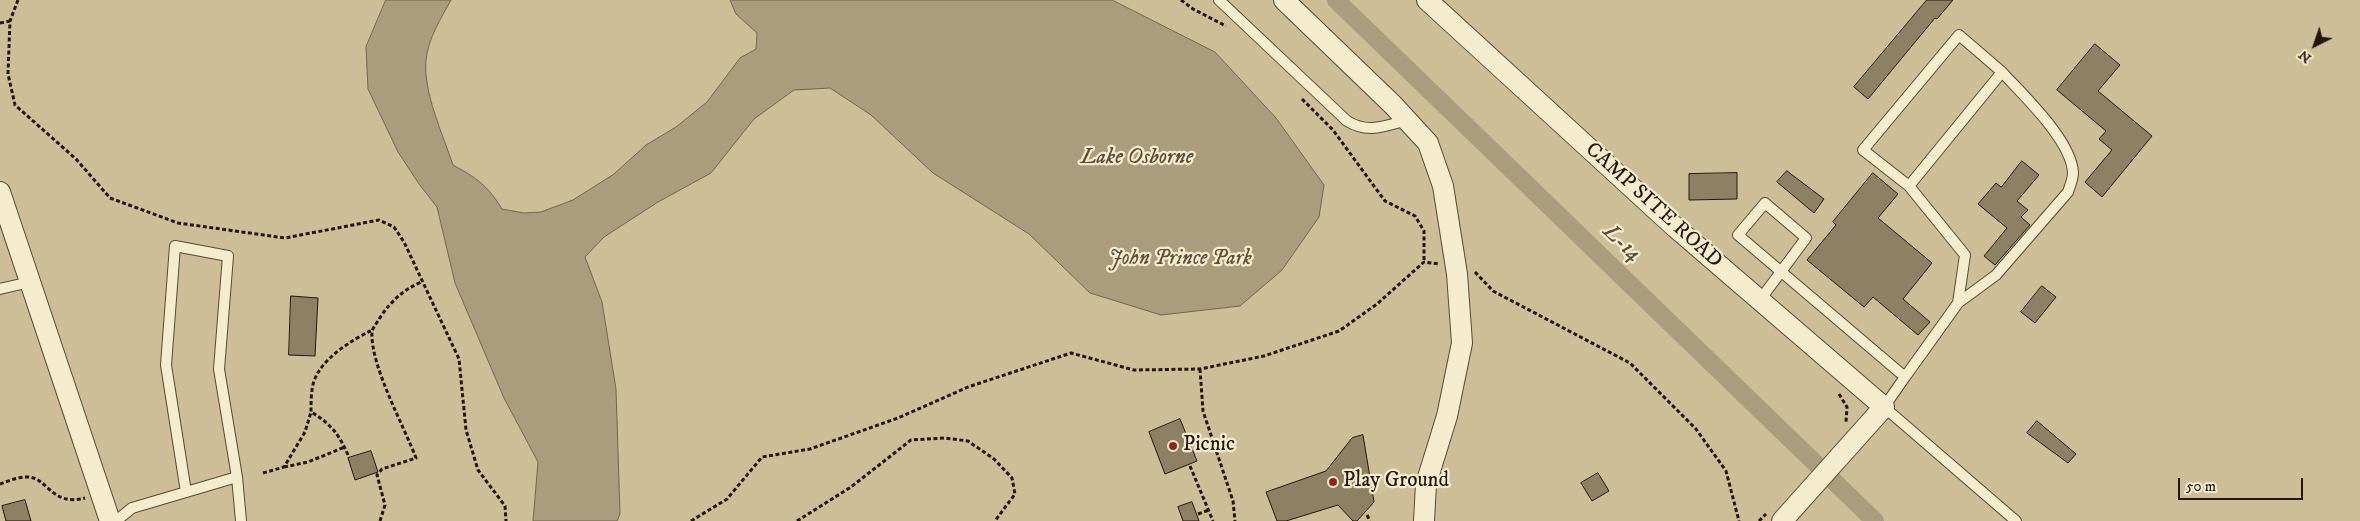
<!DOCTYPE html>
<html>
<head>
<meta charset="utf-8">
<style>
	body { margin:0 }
	#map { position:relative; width:2360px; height:521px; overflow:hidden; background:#f0e1b4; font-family:"IM FELL DW Pica",serif }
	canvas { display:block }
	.north { position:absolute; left:2290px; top:20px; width:50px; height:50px; -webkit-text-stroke:4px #f5ecce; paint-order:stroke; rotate:221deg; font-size:14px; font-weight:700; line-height:20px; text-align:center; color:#23160f }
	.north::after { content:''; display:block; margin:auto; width:18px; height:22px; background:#23160f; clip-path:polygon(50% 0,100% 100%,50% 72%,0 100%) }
	.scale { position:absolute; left:2178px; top:478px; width:125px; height:22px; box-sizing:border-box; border:2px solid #23160f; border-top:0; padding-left:6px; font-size:15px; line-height:18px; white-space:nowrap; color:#23160f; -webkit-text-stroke:4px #f5ecce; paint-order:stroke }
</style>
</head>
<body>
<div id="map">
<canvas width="2360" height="521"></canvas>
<div class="north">N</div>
<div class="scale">50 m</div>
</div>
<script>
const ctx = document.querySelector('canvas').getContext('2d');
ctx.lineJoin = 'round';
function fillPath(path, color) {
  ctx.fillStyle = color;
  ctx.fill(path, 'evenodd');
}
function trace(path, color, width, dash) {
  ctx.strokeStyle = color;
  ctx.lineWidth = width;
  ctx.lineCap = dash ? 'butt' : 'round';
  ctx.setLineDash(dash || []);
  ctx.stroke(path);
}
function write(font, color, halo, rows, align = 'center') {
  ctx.font = font + ' "IM FELL DW Pica",serif';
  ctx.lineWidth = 4.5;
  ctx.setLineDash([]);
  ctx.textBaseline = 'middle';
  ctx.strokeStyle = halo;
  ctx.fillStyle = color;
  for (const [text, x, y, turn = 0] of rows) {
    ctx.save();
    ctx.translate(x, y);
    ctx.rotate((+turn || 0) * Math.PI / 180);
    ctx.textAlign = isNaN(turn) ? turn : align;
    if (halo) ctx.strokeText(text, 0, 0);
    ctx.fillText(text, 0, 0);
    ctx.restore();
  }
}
fillPath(new Path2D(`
	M0 0H2360V521H0Z`), '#cdbe98');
const water = new Path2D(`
	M386 0H451C441 18 428 39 426 60 423 92 443 135 453 165 477 178 488 186 502 209L524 213 541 212 573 200 614 174 646 145 676 127 707 102 740 58 756 49 757 33 736 14 730 0H1112L1215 52 1276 118 1324 185 1319 217 1282 270 1240 306 1161 315 1090 293 1029 234 933 173 871 115 830 88 794 90 754 119 711 173 658 202 604 237 585 257 602 302 616 389 620 514 617 521H533L538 462 504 398 455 283 437 207 419 184 398 152 368 89 366 47Z`);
fillPath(water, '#aa9c7c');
trace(water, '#746650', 1);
trace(new Path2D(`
	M1336 0 1875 521`), '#aa9c7c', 18);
const building = new Path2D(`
	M1927 0H1953L1937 19 1935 18 1868 99 1854 87Z
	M2095 44 2120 65 2098 91 2152 136 2102 197 2085 182 2112 150 2099 139 2106 131 2057 90Z
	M2022 161 2039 175 2017 201 2028 210 2021 217 2030 225 1995 265 1984 256 2007 228 1978 204 1996 183 2001 187Z
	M1787 171 1824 199 1814 213 1777 182Z
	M1737 173V199L1689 200V174Z
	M1873 173 1898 194 1878 218 1932 263 1903 299 1930 322 1918 335 1873 297 1864 307 1807 260 1836 225 1833 222Z
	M2042 286 2056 297 2035 323 2021 312Z
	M291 296 318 298 315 356 289 355Z
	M1180 419 1197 461 1165 474 1149 432Z
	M2037 421 2076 454 2068 463 2027 433Z
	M1363 435 1374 502 1357 521H1353L1338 505 1286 521H1277L1266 492 1326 471 1352 438Z
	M371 451 378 472 355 480 348 458Z
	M1598 473 1609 491 1592 501 1581 483Z
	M25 500 31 521H6L2 506Z
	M1192 502 1199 521H1183L1178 507Z`);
fillPath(building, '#8e8065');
trace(building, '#23160f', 1);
const service = new Path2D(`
	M1219 0 1347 121C1368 134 1385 126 1407 120
	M0 289 30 282
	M1760 300 1806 238 1765 203 1738 235 1905 377 1884 407 2016 521
	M1958 303 1996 275 2068 192C2070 186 2073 179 2073 173 2072 141 2023 95 2002 72
	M1905 377 1958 303 1965 255 1909 186 1863 150 1959 35 2002 72 1909 186
	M186 492 166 365 175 246 228 256 219 369 237 477
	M116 521 132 508 237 477 241 521`);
const minor = new Path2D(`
	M1284 0 1393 105 1428 143 1443 186 1457 274 1462 343 1447 416 1426 484 1424 521
	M1427 0 1676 228 1884 407 1782 521
	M0 192 110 521`);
trace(service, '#564938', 12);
trace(minor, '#564938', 22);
trace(new Path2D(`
	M18 0 10 21 8 74 15 105 76 159 110 198 178 223 285 238 379 220 394 227 404 242 459 359 466 430 478 470 505 506 506 521
	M1181 0 1193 9 1226 26
	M0 23 10 21
	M1302 99 1333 130 1385 201 1415 216 1424 231V262
	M1475 272 1493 291 1630 363 1696 429 1726 471 1739 521
	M1200 369 1203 411 1233 501 1235 521
	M1839 394 1847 407 1846 422
	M348 455C339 434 330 423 311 412 311 402 311 390 314 381 322 358 352 340 372 330
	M1190 466 1213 521
	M284 467 308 462 345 447
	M263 473 284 467 305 432 311 412
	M0 484C8 481 18 477 26 477 48 476 50 507 85 498
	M1198 514 1209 510
	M1367 515 1370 521
	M380 521 385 505 377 475 382 469 416 458C404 426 370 365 372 332 373 327 377 323 379 319 391 301 402 291 421 282
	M691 521 727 499 762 457 810 449 898 418 968 387 1071 353 1134 370 1200 369 1264 356 1339 331 1377 304 1424 262 1439 264
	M797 521 851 487 911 440 945 438 968 441 994 459 1012 478 1015 494 995 521
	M1759 521 1766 514`), '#23160f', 3, [4, 2.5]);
trace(service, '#f5ecce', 10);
trace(minor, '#f5ecce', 20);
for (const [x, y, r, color] of [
	[1173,446,5,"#8f2418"],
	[1333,482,5,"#8f2418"]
]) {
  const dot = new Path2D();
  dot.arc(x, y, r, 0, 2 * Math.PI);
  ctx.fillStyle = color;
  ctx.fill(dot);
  trace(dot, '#f5ecce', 2);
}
write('21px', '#23160f', '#f5ecce', [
	["CAMP SITE ROAD",1653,206,42]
]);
write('italic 21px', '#5e513f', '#f5ecce', [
	["John Prince Park",1180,260]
]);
write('21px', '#23160f', '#f5ecce', [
	["Picnic",1183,446],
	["Play Ground",1343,482]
], 'left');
write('italic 22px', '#594c3b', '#f5ecce', [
	["Lake Osborne",1137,158],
	["L-14",1621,244,44]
]);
</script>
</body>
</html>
